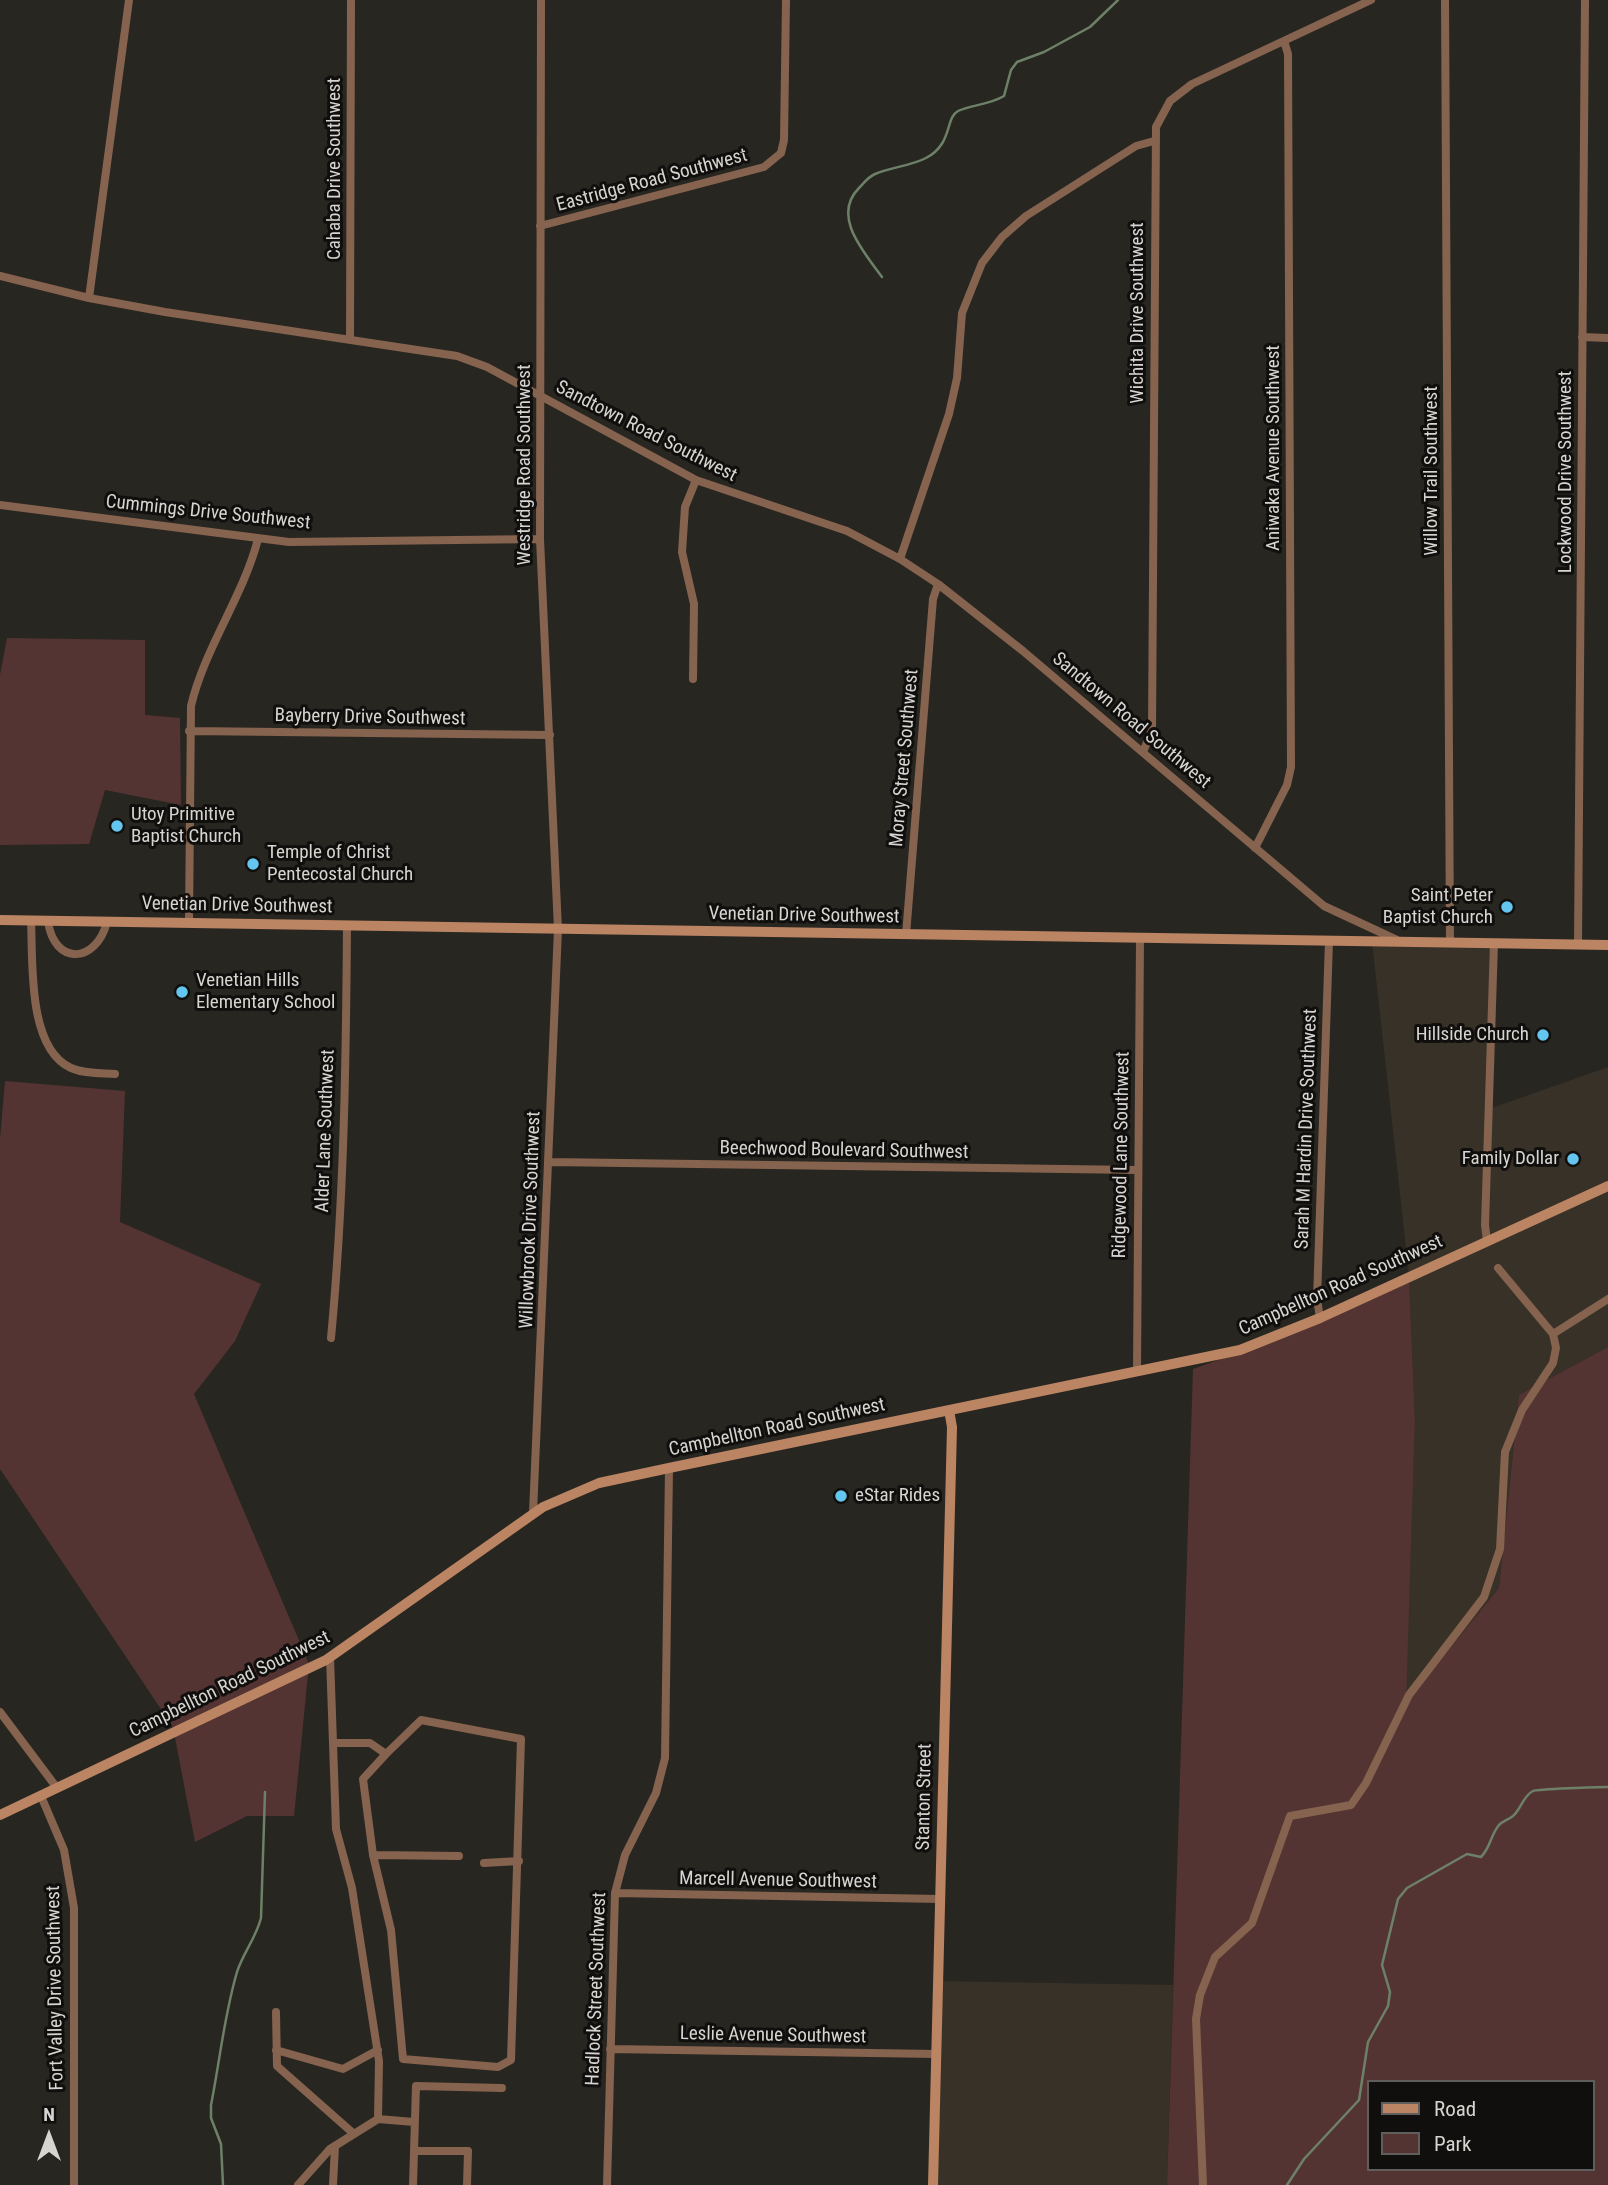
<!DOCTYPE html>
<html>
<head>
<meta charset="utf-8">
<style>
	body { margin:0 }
	#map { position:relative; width:1608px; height:2185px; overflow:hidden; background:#282621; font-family:"Roboto Condensed",sans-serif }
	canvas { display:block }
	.legend { position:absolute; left:1367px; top:2080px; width:228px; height:91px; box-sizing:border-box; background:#100f0d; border:2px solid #605e5c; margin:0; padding:9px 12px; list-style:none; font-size:21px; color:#d7d5d2 }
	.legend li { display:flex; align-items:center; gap:14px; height:35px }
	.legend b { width:35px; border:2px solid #605e5c }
	.north { position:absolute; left:14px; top:2101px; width:70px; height:70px; -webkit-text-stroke:5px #100f0d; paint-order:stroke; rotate:0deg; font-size:19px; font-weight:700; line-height:28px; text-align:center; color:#d7d5d2 }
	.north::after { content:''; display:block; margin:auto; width:24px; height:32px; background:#d7d5d2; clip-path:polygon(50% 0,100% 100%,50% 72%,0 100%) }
</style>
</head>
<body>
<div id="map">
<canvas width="1608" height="2185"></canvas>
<ul class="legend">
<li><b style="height:9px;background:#bb8463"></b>Road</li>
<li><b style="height:19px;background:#543432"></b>Park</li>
</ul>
<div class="north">N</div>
</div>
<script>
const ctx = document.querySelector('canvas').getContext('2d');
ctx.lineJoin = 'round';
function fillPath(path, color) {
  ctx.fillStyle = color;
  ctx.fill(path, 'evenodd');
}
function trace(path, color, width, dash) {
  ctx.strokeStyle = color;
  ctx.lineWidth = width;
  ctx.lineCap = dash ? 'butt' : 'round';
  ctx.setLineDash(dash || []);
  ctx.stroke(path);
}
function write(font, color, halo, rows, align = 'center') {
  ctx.font = font + ' "Roboto Condensed",sans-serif';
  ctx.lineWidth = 6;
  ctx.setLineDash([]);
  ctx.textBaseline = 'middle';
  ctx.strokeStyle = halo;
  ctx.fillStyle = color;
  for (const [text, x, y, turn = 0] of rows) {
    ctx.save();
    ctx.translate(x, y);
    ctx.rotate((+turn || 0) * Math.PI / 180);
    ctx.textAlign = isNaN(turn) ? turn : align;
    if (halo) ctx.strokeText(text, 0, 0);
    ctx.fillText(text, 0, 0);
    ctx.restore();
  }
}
fillPath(new Path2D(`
	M1372 942 1497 946 1492 1108 1608 1067V1347L1519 1396 1499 1588 1405 1703 1415 1421 1409 1275Z
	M936 1981 1173 1985 1167 2185H933Z`), '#373127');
fillPath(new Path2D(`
	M7 638 145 640V715L180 718 181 805 105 790 89 844 0 845V675Z
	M5 1081 125 1091 120 1222 261 1284 235 1341 194 1394 309 1664 294 1816H247L195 1842 173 1727 0 1469V1139Z
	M1409 1275 1415 1421 1406 1702 1499 1588 1519 1395 1608 1347V2185H1167L1193 1369 1260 1345ZM1368 2082H1592V2169H1368Z`), '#543432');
trace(new Path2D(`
	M882 277C864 252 831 216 859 188 864 183 868 177 875 174 891 167 911 166 926 158 953 144 945 118 958 111 970 105 989 105 1004 96L1011 70 1017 62 1044 52 1090 27 1118 0
	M223 2185 221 2144 211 2118V2105C220 2060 224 2016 237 1972 243 1953 256 1938 261 1918L265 1792
	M1287 2185 1304 2159 1359 2100 1368 2042 1388 2006 1390 1992 1382 1965 1398 1899 1407 1888 1467 1854 1481 1857C1491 1847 1490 1836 1499 1825 1503 1821 1508 1820 1513 1816 1521 1809 1523 1796 1533 1791 1538 1789 1598 1787 1608 1787`), '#6d8068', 2.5);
trace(new Path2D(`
	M1445 0 1450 943
	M540 226 764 167 781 153 784 140 786 0
	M0 276 89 298 165 312 457 356 487 367 696 480 847 531 900 559 938 584 1023 651 1324 906 1397 940
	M89 298 129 0
	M1582 337 1608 338
	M350 338 351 0
	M0 505 289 542 540 539
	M900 559 949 414 957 378 962 313 982 263 1002 237 1026 216 1136 146 1154 141
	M693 679 694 604 682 552 685 507 696 480
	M189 731 550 735
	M1143 752 1152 730 1156 127 1170 101 1192 84 1371 0
	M1255 848 1287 785 1291 767 1288 54 1284 41
	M31 920C33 961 27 1048 71 1068 85 1074 100 1073 115 1074
	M48 921C54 966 96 964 107 922
	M189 923 191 706C205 647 243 597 258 539
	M906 935 933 599 938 584
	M1578 944 1585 0
	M550 1162 1138 1170
	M1487 1241 1485 1225 1494 943
	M1320 1318 1317 1299 1329 941
	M1553 1334 1608 1299
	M331 1338C344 1201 346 1063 347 926
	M1137 1372 1140 938
	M533 1513 558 929 540 539 541 0
	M330 1657 336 1829 352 1888 379 2061 378 2119
	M0 1712 57 1788
	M333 1743H370L386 1754 363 1779 373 1855 391 1930 403 2059 498 2067 511 2060 521 1739 421 1720 386 1754
	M41 1796 64 1850 74 1908V2185
	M373 1855 459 1856
	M484 1863 519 1861
	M615 1893 940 1899
	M276 2012 277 2066 354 2134
	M610 2049 936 2054
	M276 2050 343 2069 378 2050
	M415 2151H468L467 2185
	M298 2185 330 2149 378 2119 414 2122
	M333 2185 335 2146
	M413 2185 416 2086 502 2088
	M607 2185 615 1893 625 1855 656 1793 665 1758 669 1468
	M1203 2185 1196 2019 1200 1995 1215 1957 1252 1923 1290 1816 1351 1805 1366 1783 1409 1695 1484 1597 1500 1549 1505 1452 1522 1410 1553 1363 1556 1348 1553 1334 1498 1268`), '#85634e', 8);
trace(new Path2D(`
	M0 920 1608 945
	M0 1815 326 1660 543 1507 599 1483 669 1468 1240 1350 1320 1318 1608 1186
	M933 2185 952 1427 949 1410`), '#bb8463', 10);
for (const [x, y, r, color] of [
	[117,826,7,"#64c5ee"],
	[253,864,7,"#64c5ee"],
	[1507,907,7,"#64c5ee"],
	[182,992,7,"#64c5ee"],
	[1543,1035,7,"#64c5ee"],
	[1573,1159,7,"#64c5ee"],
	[841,1496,7,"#64c5ee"]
]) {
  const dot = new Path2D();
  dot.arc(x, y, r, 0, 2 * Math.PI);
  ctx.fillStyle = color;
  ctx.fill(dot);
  trace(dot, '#100f0d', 2.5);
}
write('19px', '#d7d5d2', '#100f0d', [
	["Cahaba Drive Southwest",335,169,-90],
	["Eastridge Road Southwest",652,181,-15],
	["Wichita Drive Southwest",1138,313,-90],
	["Sandtown Road Southwest",646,432,27],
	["Aniwaka Avenue Southwest",1274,448,-90],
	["Westridge Road Southwest",525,465,-90],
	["Willow Trail Southwest",1432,471,-90],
	["Lockwood Drive Southwest",1566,472,-90],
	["Cummings Drive Southwest",208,513,6],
	["Bayberry Drive Southwest",370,718,1],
	["Sandtown Road Southwest",1131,721,40],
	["Moray Street Southwest",905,758,-85],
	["Venetian Drive Southwest",237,906,1],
	["Venetian Drive Southwest",804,916,1],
	["Sarah M Hardin Drive Southwest",1307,1129,-88],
	["Alder Lane Southwest",326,1131,-88],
	["Beechwood Boulevard Southwest",844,1151,1],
	["Ridgewood Lane Southwest",1122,1155,-89],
	["Willowbrook Drive Southwest",531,1220,-88],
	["Campbellton Road Southwest",1341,1286,-24],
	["Campbellton Road Southwest",777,1428,-12],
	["Campbellton Road Southwest",230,1685,-26],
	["Stanton Street",925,1797,-89],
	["Marcell Avenue Southwest",778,1881,1],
	["Fort Valley Drive Southwest",56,1988,-91],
	["Hadlock Street Southwest",597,1989,-88],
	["Leslie Avenue Southwest",773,2036,1]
]);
write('19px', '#d7d5d2', '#100f0d', [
	["Utoy Primitive",131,815],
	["Baptist Church",131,837],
	["Temple of Christ",267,853],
	["Pentecostal Church",267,875],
	["Saint Peter",1493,896,"right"],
	["Baptist Church",1493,918,"right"],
	["Venetian Hills",196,981],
	["Elementary School",196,1003],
	["Hillside Church",1529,1035,"right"],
	["Family Dollar",1559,1159,"right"],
	["eStar Rides",855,1496]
], 'left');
</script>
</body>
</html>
